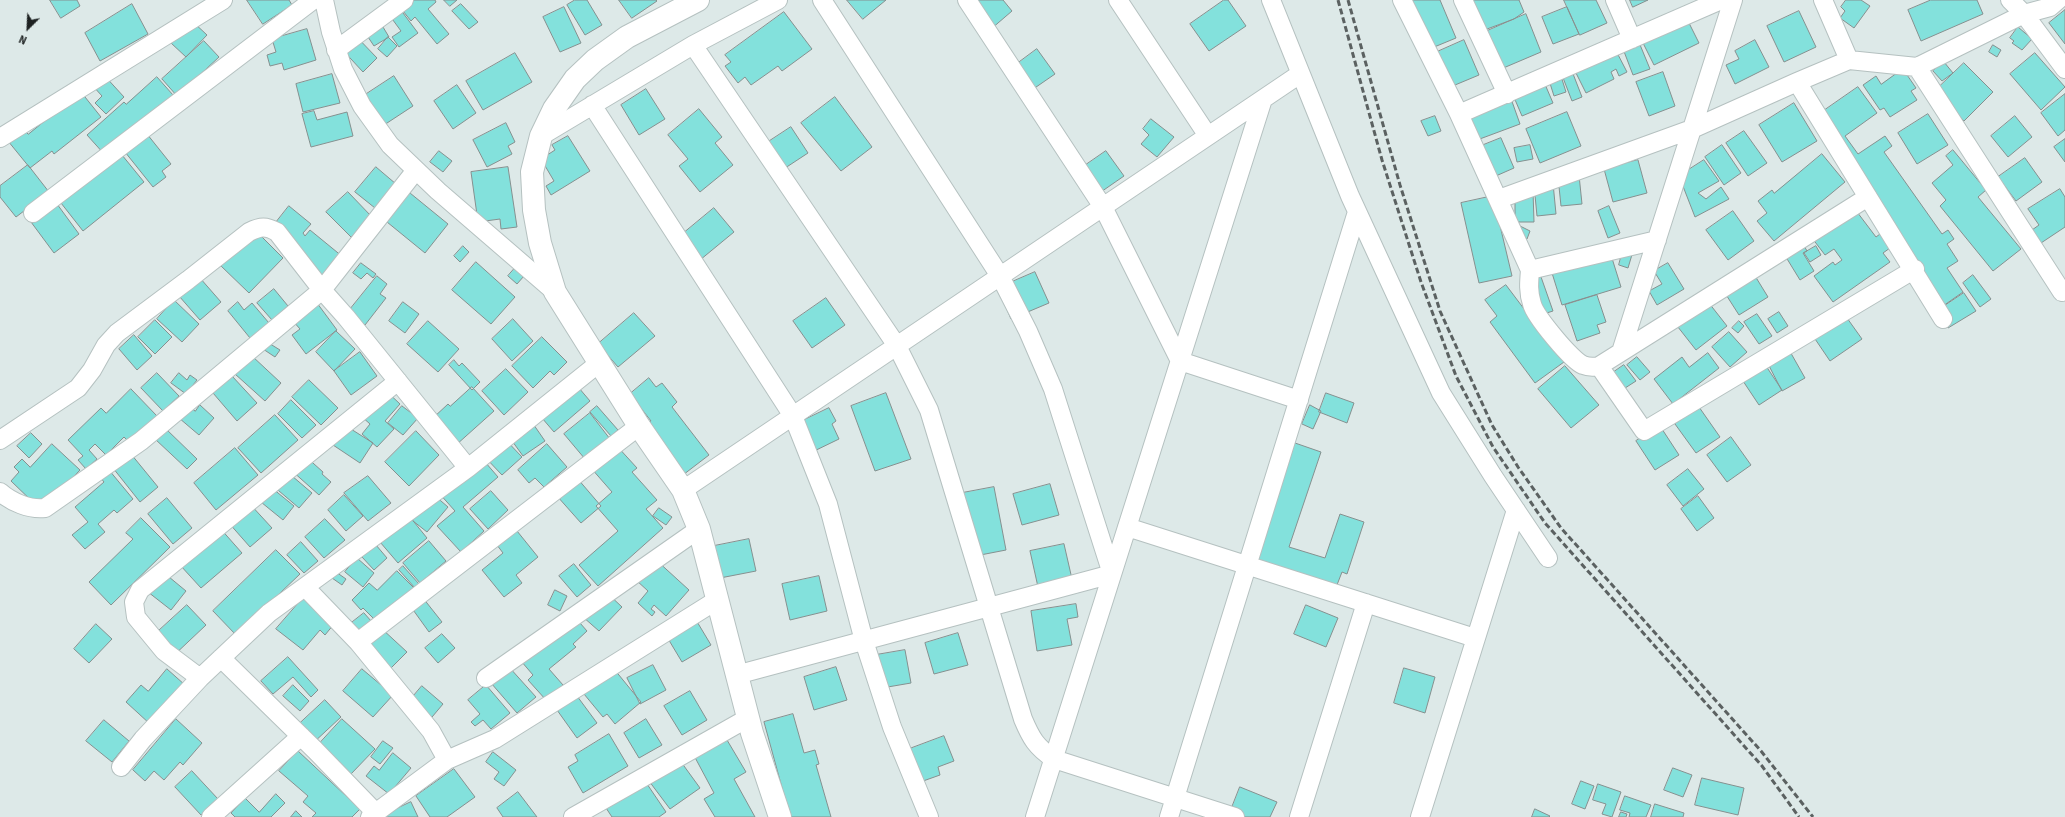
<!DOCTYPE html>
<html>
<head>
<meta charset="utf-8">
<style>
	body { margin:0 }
	#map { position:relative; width:2065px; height:817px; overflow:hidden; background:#dde9e8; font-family:"Source Sans 3",sans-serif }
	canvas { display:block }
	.north { position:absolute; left:8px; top:8px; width:40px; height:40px; -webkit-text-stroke:3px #dde9e8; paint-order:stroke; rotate:204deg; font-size:11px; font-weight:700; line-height:16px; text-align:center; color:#1d2121 }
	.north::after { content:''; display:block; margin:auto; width:14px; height:18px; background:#1d2121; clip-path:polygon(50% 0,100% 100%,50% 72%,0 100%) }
</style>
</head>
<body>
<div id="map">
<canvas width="2065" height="817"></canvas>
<div class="north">N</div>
</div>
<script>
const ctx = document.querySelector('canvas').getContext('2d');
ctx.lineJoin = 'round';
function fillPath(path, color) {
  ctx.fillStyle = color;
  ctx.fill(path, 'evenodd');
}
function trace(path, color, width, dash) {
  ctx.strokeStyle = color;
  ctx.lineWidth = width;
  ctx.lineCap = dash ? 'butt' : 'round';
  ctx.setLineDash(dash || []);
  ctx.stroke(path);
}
const building = new Path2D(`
	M50 0H77L80 6 61 18Z
	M247 0H289L292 5 263 24Z
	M406 0H435L436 2 428 9 449 34 437 44 415 17 411 21 399 6Z
	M444 0H457L450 6Z
	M575 0H587L602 25 585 35 567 5Z
	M619 0H656L657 1 632 18Z
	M847 0H886L863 19Z
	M979 0H1003L1012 11 991 29 971 7Z
	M1224 0H1228L1246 26 1209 51 1190 24Z
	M1406 0H1440L1456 38 1427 50Z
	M1466 0H1519L1524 12 1514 19 1479 32Z
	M1564 0H1596L1607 23 1580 35Z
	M1630 0H1648L1633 7Z
	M1846 0H1861L1870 6 1854 28 1840 18 1845 11 1841 7Z
	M1931 0H1977L1983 14 1921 41 1908 10Z
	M132 4 148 34 100 61 85 33Z
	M461 4 478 22 469 29 452 11Z
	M397 5 418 33 399 47 392 37 401 31 387 12Z
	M564 7 581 43 560 52 543 17Z
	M1567 7 1579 34 1553 44 1542 17Z
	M2065 10V44L2049 23Z
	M1683 11 1699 43 1654 65 1638 33Z
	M1799 11 1816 47 1784 62 1767 26Z
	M784 12 812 49 782 71 778 66 751 85 745 77 738 83 725 66 731 62 725 55Z
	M1526 14 1541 52 1501 69 1485 32Z
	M192 21 207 35 186 57 171 43Z
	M383 27 389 37 374 46 368 37Z
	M2018 27 2032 39 2022 50 2012 43 2014 41 2010 38Z
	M307 29 316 60 284 70 282 63 270 66 267 55 276 52 272 39Z
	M353 33 377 58 363 72 339 46Z
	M1636 35 1650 69 1633 75 1620 41Z
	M388 37 397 46 387 57 378 49Z
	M1464 40 1479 75 1443 90 1428 56Z
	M1755 40 1769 67 1735 84 1726 65 1739 59 1735 51Z
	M204 41 219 57 177 96 162 79Z
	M1613 45 1627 72 1619 76 1616 69 1611 72 1614 79 1586 93 1573 67Z
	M1993 45 2001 50 1997 57 1989 52Z
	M1037 49 1055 74 1026 94 1006 72Z
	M515 53 532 82 483 110 466 81Z
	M2035 53 2065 87 2041 110 2010 74Z
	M1944 62 1953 73 1942 81 1933 71Z
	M1964 63 1993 92 1964 121 1935 91Z
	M1570 66 1582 97 1572 101 1560 70Z
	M1903 69 1916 88 1911 91 1917 100 1890 117 1884 108 1880 110 1863 85 1876 76 1881 84Z
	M1663 72 1675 106 1649 116 1636 82Z
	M1560 73 1566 92 1554 96 1548 77Z
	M103 74 124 97 106 114 95 103 102 96 92 85Z
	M332 74 340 103 303 112 296 84Z
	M1541 75 1553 103 1522 116 1510 88Z
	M394 76 413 106 384 125 365 95Z
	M157 77 173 95 105 155 87 135 124 102 126 104Z
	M457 85 476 113 453 129 434 101Z
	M1858 87 1877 113 1845 136 1858 154 1885 136 1892 146 1884 152 1942 234 1948 230 1954 239 1947 244 1958 261 1947 268 1963 292 1943 306 1812 119Z
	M646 89 665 119 639 135 621 105Z
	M81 92 101 117 54 154 52 151 30 168 8 141 23 129 28 134Z
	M1509 93 1520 124 1469 143 1457 112Z
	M2065 94V130L2058 136 2041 113Z
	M835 97 872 147 841 171 801 123Z
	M1794 103 1817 141 1782 162 1759 125Z
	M699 109 722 137 715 143 733 165 700 192 679 166 688 159 668 135Z
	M314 111 317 120 347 112 353 136 311 147 302 114Z
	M1567 112 1581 146 1540 163 1526 129Z
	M1928 114 1948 145 1917 164 1898 133Z
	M1435 116 1441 131 1428 136 1421 121Z
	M2015 116 2032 137 2008 157 1991 136Z
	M1151 119 1174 137 1157 157 1141 144 1149 135 1143 129Z
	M506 123 515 142 508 146 512 154 487 167 473 140Z
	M791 127 808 153 776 174 759 148Z
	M1744 131 1767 163 1748 176 1726 143Z
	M147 134 171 164 162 171 166 177 153 187 125 152Z
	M568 136 590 171 551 195 546 186 554 181 541 159 555 150 552 145Z
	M1501 138 1514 168 1489 179 1476 148Z
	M2065 139V162L2054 147Z
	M1530 145 1533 159 1517 162 1514 148Z
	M1722 145 1741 173 1724 185 1705 157Z
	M1953 150 1986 190 1978 197 2021 249 1993 271 1940 206 1946 200 1932 183 1953 165 1946 156Z
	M439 151 452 161 443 172 430 162Z
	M1106 151 1124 176 1098 194 1080 169Z
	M1822 154 1845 182 1774 241 1757 221 1767 213 1758 201 1772 190 1774 193Z
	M122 155 144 182 83 231 61 203Z
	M2025 158 2042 182 2016 201 1998 177Z
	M1638 160 1647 193 1613 202 1604 169Z
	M1704 160 1719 181 1698 193 1706 199 1721 187 1729 199 1695 217 1679 176Z
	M28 165 49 192 16 217 0 197V186Z
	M376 167 396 184 375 208 355 192Z
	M508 167 517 227 501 229 500 219 478 222 471 172Z
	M1579 175 1582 204 1561 206 1558 177Z
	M1553 183 1556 214 1537 216 1534 185Z
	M2060 189 2065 197V227L2041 243 2032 230 2039 225 2028 209Z
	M1533 191 1534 222H1515V192Z
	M348 192 372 217 351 237 326 212Z
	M410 193 448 224 425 253 387 222Z
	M1493 196 1512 276 1479 283 1461 203Z
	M57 204 79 234 54 253 31 222Z
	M1851 204 1876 237 1880 234 1890 248 1883 253 1890 262 1833 302 1814 276 1833 262 1835 265 1842 260 1834 249 1825 255 1809 234Z
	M289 206 311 224 303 233 305 236 310 230 343 257 324 279 292 253 299 245 274 225Z
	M1609 206 1620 233 1608 238 1598 211Z
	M714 208 734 232 700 260 679 237Z
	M1733 211 1754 241 1728 260 1706 230Z
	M1520 226 1530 231 1527 239 1517 234Z
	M259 234 283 258 249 293 220 265Z
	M1799 237 1807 251 1803 253 1814 271 1800 280 1781 249Z
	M463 246 469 252 460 262 454 256Z
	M1624 246 1634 248 1628 268 1619 265Z
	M1816 246 1821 255 1810 262 1804 253Z
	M1611 255 1621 287 1562 305 1552 273Z
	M476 262 515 297 491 324 452 290Z
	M361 263 376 274 373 278 367 273 361 279 353 273Z
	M1668 263 1684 289 1657 305 1649 291 1662 284 1654 271Z
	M515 268 524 276 517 284 508 276Z
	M1752 271 1768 297 1739 315 1723 290Z
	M1035 272 1049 303 1011 319 998 288Z
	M1540 274 1553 311 1537 316 1525 279Z
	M1973 275 1991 299 1980 307 1963 283Z
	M377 276 387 284 380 294 386 298 365 325 348 312Z
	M200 278 221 302 200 320 179 296Z
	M1506 285 1564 362 1535 383 1490 322 1497 316 1485 300Z
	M274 289 288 306 272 320 257 303Z
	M1964 293 1976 311 1948 328 1937 311Z
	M1597 295 1606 322 1597 325 1600 333 1577 341 1565 305Z
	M826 298 845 325 812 348 793 321Z
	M1705 298 1727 326 1696 350 1674 322Z
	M174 300 199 324 182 342 157 319Z
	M238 302 244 310 252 303 269 323 250 338 228 311Z
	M403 302 419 314 405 333 389 321Z
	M317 303 337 330 306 354 292 335 300 329 293 321Z
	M1842 311 1862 339 1830 361 1811 333Z
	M1779 312 1788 326 1777 333 1768 319Z
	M634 313 655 336 618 367 598 344Z
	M1757 314 1772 336 1759 344 1744 322Z
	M513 319 533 341 512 361 492 339Z
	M155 320 172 337 155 354 138 337Z
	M428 321 459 349 438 372 407 344Z
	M1739 321 1744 326 1738 333 1732 328Z
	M336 331 355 349 334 371 316 352Z
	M1729 332 1747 352 1730 367 1712 347Z
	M134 335 152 356 137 370 119 349Z
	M542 337 567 362 554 375 550 371 533 388 512 366Z
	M267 342 280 350 275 357 263 349Z
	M1788 348 1805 378 1782 391 1766 360Z
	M360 352 377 376 351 395 334 371Z
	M1708 353 1719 368 1673 404 1654 379 1682 357 1689 367Z
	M252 356 281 383 265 401 235 374Z
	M1637 357 1650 372 1640 380 1627 365Z
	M454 360 459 366 462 363 480 382 472 390 449 365Z
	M1624 365 1636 381 1622 390 1611 374Z
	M1565 366 1599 405 1571 428 1538 389Z
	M1766 366 1782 390 1759 405 1743 381Z
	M506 369 528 392 504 415 482 391Z
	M157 373 179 396 163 411 141 388Z
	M179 373 187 380 190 375 197 380 186 394 171 383Z
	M232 376 257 403 237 421 213 393Z
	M649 378 656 387 662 383 677 402 672 407 709 455 679 478 641 429 651 421 630 394Z
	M309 380 338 408 321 425 292 397Z
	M573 381 590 401 554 432 536 411Z
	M472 387 494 411 456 445 433 418 448 404 450 406Z
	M383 388 400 404 385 421 394 429 377 447 362 434 370 424 361 416Z
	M131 389 157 416 130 443 124 437 106 455 95 444 89 450 97 459 86 469 78 460 83 456 68 440 101 408 106 413Z
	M886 393 911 459 875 471 851 406Z
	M1326 393 1354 403 1347 423 1319 412Z
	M291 400 316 425 302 438 278 414Z
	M200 405 214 418 199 435 179 418 189 406 195 411Z
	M1310 405 1321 411 1313 429 1302 424Z
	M402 406 418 418 403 435 388 423Z
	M597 406 618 430 611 436 590 412Z
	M1699 407 1720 437 1696 453 1675 424Z
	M829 408 836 421 832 424 839 439 808 454 794 425Z
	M590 413 610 439 585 459 564 434Z
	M275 415 298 440 261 473 238 448Z
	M529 418 545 441 523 456 507 434Z
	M343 424 373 443 360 463 330 443Z
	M1660 426 1679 455 1655 470 1636 441Z
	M165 428 197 459 187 469 155 439Z
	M416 431 439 455 409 486 385 462Z
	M31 433 42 444 29 458 17 446Z
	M502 436 522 457 502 475 483 455Z
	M1731 437 1751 465 1727 482 1707 455Z
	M1295 443 1321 452 1289 547 1325 558 1340 514 1364 522 1347 574 1342 572 1335 590 1255 563Z
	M52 444 80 470 57 494 38 507 11 481 19 472 14 467 22 459 30 467Z
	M547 444 567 467 544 487 535 478 529 483 518 470Z
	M616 445 637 468 632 472 657 500 646 509 663 528 598 586 579 565 618 531 596 506 612 492 591 468Z
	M235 448 258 475 216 510 194 483Z
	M131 454 158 487 140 502 113 468Z
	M304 455 323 472 322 474 331 482 319 495 291 470Z
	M479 455 498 477 463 507 484 531 461 552 437 526 455 511 438 492Z
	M1688 469 1704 489 1683 506 1667 485Z
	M109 470 133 499 117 513 114 510 98 524 105 532 85 549 72 535 88 522 75 507 104 482 100 477Z
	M285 470 312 493 299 508 272 485Z
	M368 476 391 503 368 521 344 493Z
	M577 478 601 506 581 523 557 496Z
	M267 484 294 506 283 520 256 498Z
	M1050 484 1059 515 1022 525 1013 494Z
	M994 487 1006 550 970 557 957 494Z
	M491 491 508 510 488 529 470 509Z
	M344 495 363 516 346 531 328 510Z
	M434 495 448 507 427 532 408 517Z
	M1698 496 1714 518 1697 531 1681 509Z
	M167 498 192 528 173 544 148 514Z
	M249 503 272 528 250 547 228 522Z
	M659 508 672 517 666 525 653 516Z
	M410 517 427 538 398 563 380 542Z
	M141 518 170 547 111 605 89 582 133 539 126 533Z
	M325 519 345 540 324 558 305 537Z
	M513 526 538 557 516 575 522 583 504 597 482 570 503 553 494 541Z
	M219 527 242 553 201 588 180 565Z
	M749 539 756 571 720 578 714 546Z
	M429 541 446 561 420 583 403 563Z
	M301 542 318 561 304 573 287 555Z
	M1064 544 1072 579 1038 587 1030 551Z
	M376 545 387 558 374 570 362 557Z
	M276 550 300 574 236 635 213 611Z
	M357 558 374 573 363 587 345 572Z
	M655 559 689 590 666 616 654 605 651 609 655 612 652 616 638 603 648 591 636 580Z
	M574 564 591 585 577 597 559 576Z
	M403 566 419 584 415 588 399 570Z
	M397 571 414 588 378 623 363 608 361 610 352 600 369 583 377 590Z
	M163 572 186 591 171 610 148 592Z
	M336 572 346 579 342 585 332 578Z
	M819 576 827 611 790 620 782 584Z
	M555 590 567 596 560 611 548 605Z
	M606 592 622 607 599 631 583 617Z
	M303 598 334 624 325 635 320 630 303 650 276 629Z
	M423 598 442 622 429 632 411 607Z
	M1076 604 1078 617 1067 619 1072 645 1037 651 1031 611Z
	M187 605 206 625 171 658 152 637Z
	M1306 605 1338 618 1326 647 1294 634Z
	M364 613 372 622 357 634 350 624Z
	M573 615 587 631 573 644 576 647 549 669 563 685 546 700 528 680 533 675 521 661Z
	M693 615 711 645 682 662 664 632Z
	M96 624 112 639 89 663 74 649Z
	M381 628 407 652 386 673 361 649Z
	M958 633 968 665 934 674 925 643Z
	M442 634 455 648 438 663 425 648Z
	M905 650 911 683 876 689 870 656Z
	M288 657 318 690 311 697 293 677 273 694 261 681Z
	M653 665 666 690 640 704 627 678Z
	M509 667 536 697 517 713 491 683Z
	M836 667 847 700 814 710 804 677Z
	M1404 668 1435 677 1425 713 1394 703Z
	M167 669 185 685 150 724 126 702 141 685 148 691Z
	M362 669 393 695 373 717 343 691Z
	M614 669 641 702 615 724 607 714 603 717 584 694Z
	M293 685 309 701 300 711 283 696Z
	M486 685 510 713 491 729 483 720 475 726 471 722 480 714 468 700Z
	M422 686 443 704 427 723 406 705Z
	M690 691 707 720 682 735 664 706Z
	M577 696 597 723 577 738 557 710Z
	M325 700 341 717 312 744 296 727Z
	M793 714 804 753 815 750 819 764 816 765 831 817H790L764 722Z
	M176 719 202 743 183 765 180 762 164 780 154 771 145 781 133 770Z
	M342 719 375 749 351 774 320 743Z
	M646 719 662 745 639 758 624 733Z
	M104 720 129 741 112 762 86 741Z
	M609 734 628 766 583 793 568 767 578 761 575 755Z
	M720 734 725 742 727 740 746 772 734 779 755 817H715L704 799 714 793 691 750Z
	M944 736 954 761 938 767 940 775 909 786 896 754Z
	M383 741 393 748 380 764 371 757Z
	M298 751 360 809 352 817H312L316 813 303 802 308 796 279 771Z
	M493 752 516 770 504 786 494 779 499 772 486 762Z
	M393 753 411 768 389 794 366 776 374 766 379 770Z
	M676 755 700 788 670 809 646 777Z
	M1673 768 1692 775 1683 797 1664 790Z
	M454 769 475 797 447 817H430L416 796Z
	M192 771 218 799 201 815 175 787Z
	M1702 778 1744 788 1738 815 1695 805Z
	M645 781 666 812 659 817H612L604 805Z
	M1581 781 1594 786 1585 809 1572 804Z
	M1598 784 1621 792 1612 817 1602 814 1606 804 1593 800Z
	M1240 787 1277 802 1270 817H1232L1229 815Z
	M518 792 537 817H503L497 808Z
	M276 794 285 803 271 817H235L231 813 245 798 259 812Z
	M1625 796 1651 805 1646 817H1629L1630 813 1620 810Z
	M411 802 418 817H383L382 816Z
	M1655 804 1684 813 1683 817H1651Z
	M1535 809 1550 816 1549 817H1532Z
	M296 811 302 817H291Z
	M1621 812 1627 814 1626 817H1619Z`);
fillPath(building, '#83e1dc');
trace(building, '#85908f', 1);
const minor = new Path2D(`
	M324 0 331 32 343 69 362 106 390 145 438 191 555 292
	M967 0 1103 207 1180 361 1299 400
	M1118 0 1208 136
	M1271 0 1350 196 1441 393 1493 476 1548 558
	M1402 0 1459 114 1530 270C1529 282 1528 292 1532 304 1535 316 1572 361 1583 365 1588 367 1594 367 1599 366
	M1463 0 1507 94
	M1615 0 1632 39
	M1823 0 1849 60
	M2010 0 2024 14 2065 69
	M693 45 897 346 929 410 1023 719C1031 738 1036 747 1054 759L1235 817
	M336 50 404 0
	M1917 67 2062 292
	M1797 82 1943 319
	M592 105 793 416 828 504 864 641 892 727 929 817
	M1459 114 1721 0
	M541 136 693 45 778 0
	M0 138 223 0
	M416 170 322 290 346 317 468 468
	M1868 197 1599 366 1644 431 1915 269
	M1499 199 1692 129 1797 82 1849 60 1917 67 2024 14 2050 7 2058 0
	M33 213 313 0
	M1530 270 1657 240
	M1621 352 1733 0
	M0 440 78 388 92 370 106 345 117 333 188 280 249 232C261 226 266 226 277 232L322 290 141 441 45 508C30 510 11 502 0 492
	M683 490 1300 74
	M1127 527 1475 638
	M305 587 358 642 431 731 447 760
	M358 642 639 426
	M221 658 315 750 376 813
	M736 675 1112 574 1053 389 1028 331 1000 276 822 0
	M200 678 164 651 136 617 134 602 140 590 398 381
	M486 678 699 529
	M121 767 143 739 200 678 269 613 468 468 599 363
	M211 817 301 736
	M370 817 447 760 495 739 717 600
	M573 817 748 718
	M1035 817 1263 99
	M1169 817 1357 212
	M1299 817 1366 603
	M1420 817 1516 510`);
const tertiary = new Path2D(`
	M698 0 627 37 595 60 575 79 554 109 541 136 532 172 534 210 540 243 555 292 639 426 683 490 699 529 752 733 780 817`);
trace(minor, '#b5c1c0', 20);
trace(tertiary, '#b5c1c0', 24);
trace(minor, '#fff', 18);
trace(tertiary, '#fff', 22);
trace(new Path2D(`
	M1338 0 1382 160 1421 282 1456 376 1493 447 1545 523 1762 766 1799 817
	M1348 0 1400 185 1440 311 1492 425 1518 467 1561 528 1761 751 1813 817`), '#5b6161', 3, [6, 3]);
</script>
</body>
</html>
